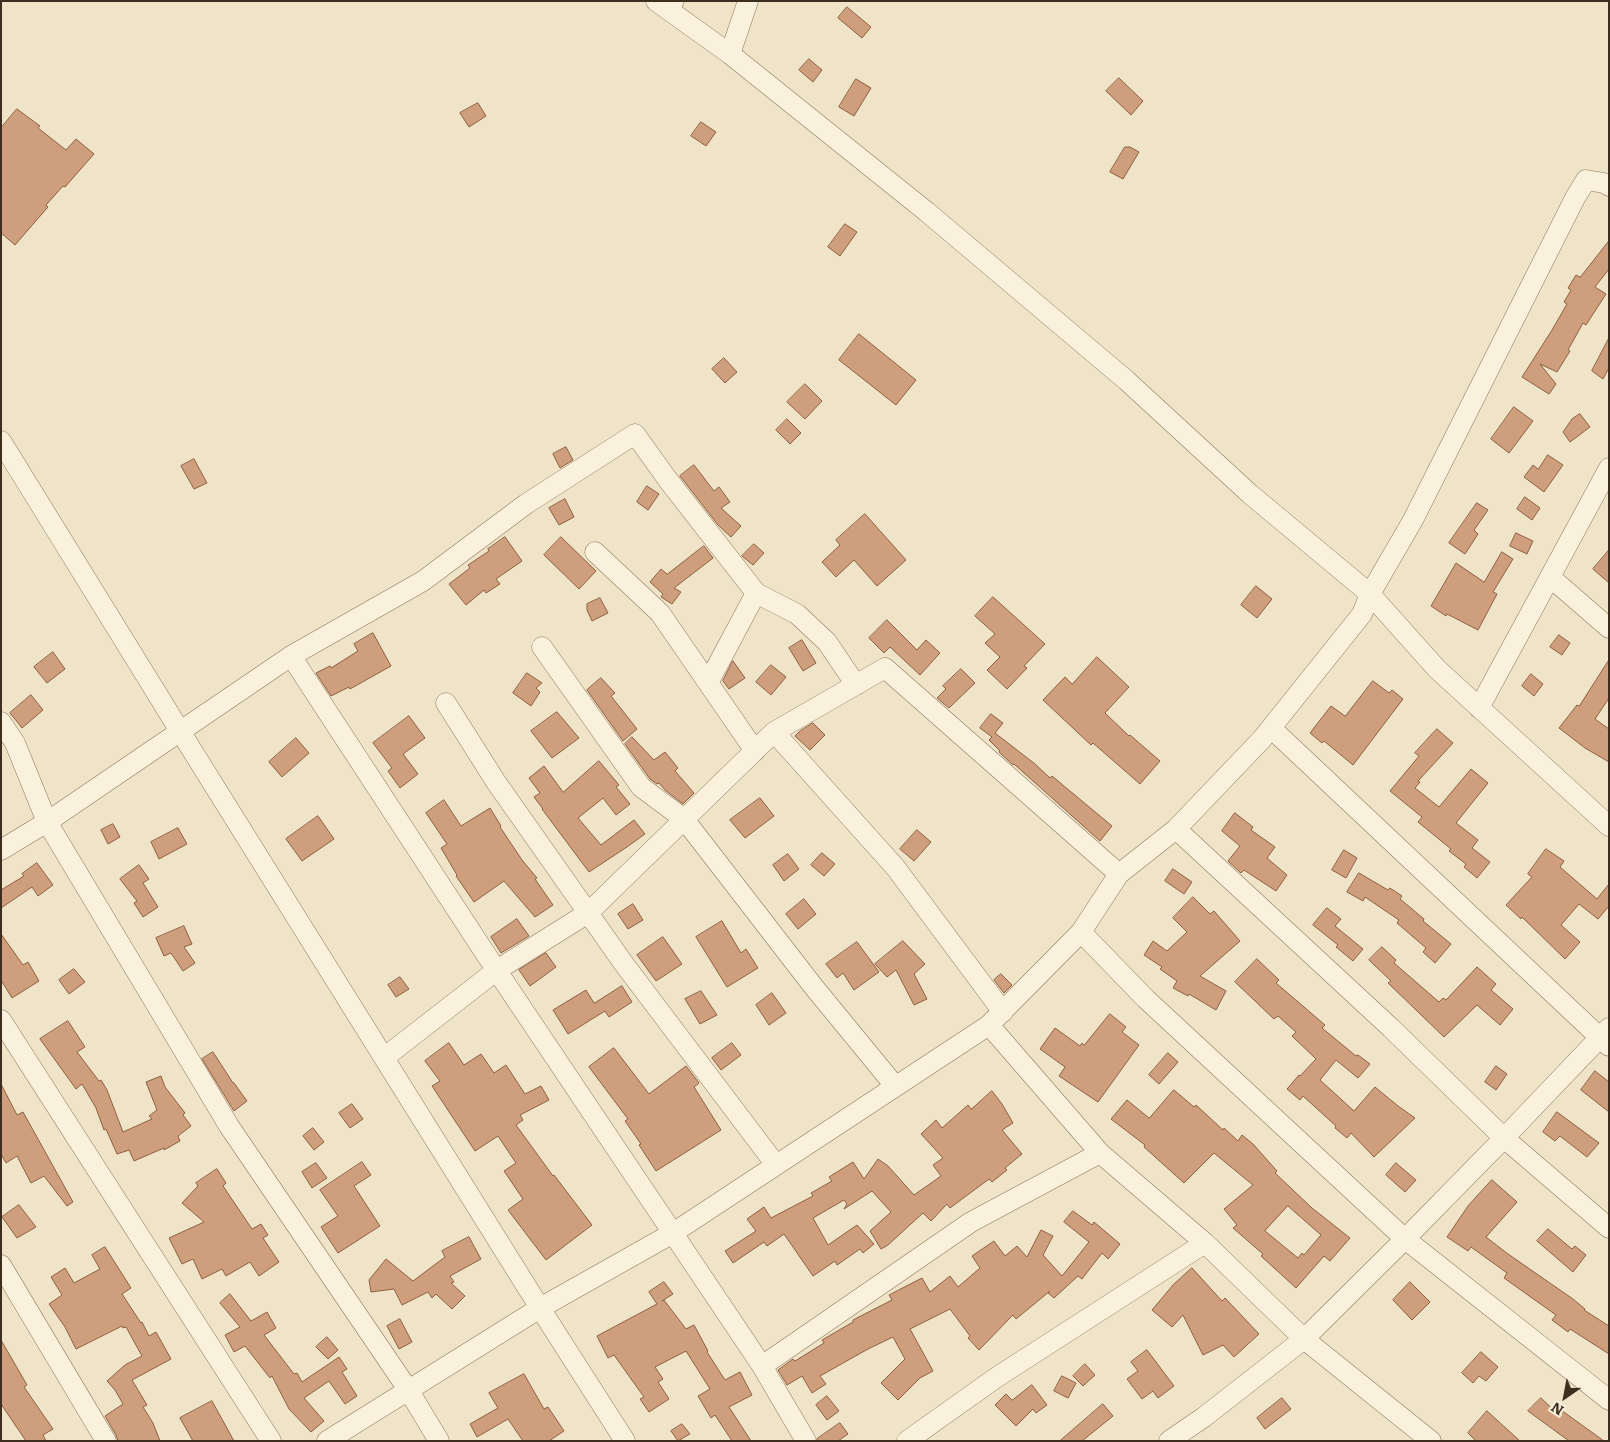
<!DOCTYPE html>
<html>
<head>
<meta charset="utf-8">
<style>
	body { margin:0 }
	#map { position:relative; width:1610px; height:1442px; overflow:hidden; background:#f0e4c8; font-family:Literata,serif }
	canvas { display:block }
	.frame { position:absolute; inset:0; border:2px solid #3d2e20; pointer-events:none }
	.north { position:absolute; left:1540px; top:1372px; width:50px; height:50px; -webkit-text-stroke:4px #f7eed8; paint-order:stroke; rotate:213deg; font-size:14px; font-weight:700; line-height:20px; text-align:center; color:#3d2e20 }
	.north::after { content:''; display:block; margin:auto; width:18px; height:22px; background:#3d2e20; clip-path:polygon(50% 0,100% 100%,50% 72%,0 100%) }
</style>
</head>
<body>
<div id="map">
<canvas width="1610" height="1442"></canvas>
<div class="frame"></div>
<div class="north">N</div>
</div>
<script>
const ctx = document.querySelector('canvas').getContext('2d');
ctx.lineJoin = 'round';
function fillPath(path, color) {
  ctx.fillStyle = color;
  ctx.fill(path, 'evenodd');
}
function trace(path, color, width, dash) {
  ctx.strokeStyle = color;
  ctx.lineWidth = width;
  ctx.lineCap = dash ? 'butt' : 'round';
  ctx.setLineDash(dash || []);
  ctx.stroke(path);
}
const building = new Path2D(`
	M847 7 871 27 862 38 838 18Z
	M809 59 822 70 813 82 799 70Z
	M1119 78 1143 101 1131 115 1106 91Z
	M856 79 871 88 854 116 839 107Z
	M478 103 486 116 469 127 460 113Z
	M17 109 40 126 38 128 66 150 76 139 94 154 65 187 63 186 46 205 48 207 15 245 1 233V128Z
	M701 122 716 132 706 146 691 136Z
	M1125 147H1130L1139 152 1123 179 1110 172Z
	M845 224 857 232 840 256 828 247Z
	M1609 241V269L1595 287 1606 294 1586 325 1583 323 1568 350 1570 351 1557 372 1540 364 1556 384 1549 394 1522 377 1552 330 1567 304 1564 302 1571 290 1568 288 1576 275 1580 277Z
	M859 334 916 380 896 405 839 360Z
	M1609 338V368L1603 379 1592 371Z
	M724 358 737 372 725 383 712 369Z
	M805 384 822 401 805 419 787 402Z
	M1514 407 1533 421 1509 453 1491 439Z
	M1580 414 1590 427 1570 442 1563 432 1572 419Z
	M787 419 801 433 790 444 776 430Z
	M566 447 573 460 560 468 553 454Z
	M1548 455 1563 465 1544 492 1524 477 1533 465 1538 469Z
	M194 459 207 483 194 489 181 466Z
	M694 465 714 491 719 487 730 502 721 508 741 526 731 537 718 525 680 476Z
	M647 486 659 494 648 510 637 502Z
	M1525 497 1540 508 1532 520 1517 509Z
	M565 499 574 517 559 525 549 508Z
	M1477 503 1488 510 1474 530 1478 534 1465 554 1449 543Z
	M865 514 906 560 877 586 854 560 836 577 822 562 840 545 836 540Z
	M1516 533 1533 541 1527 554 1510 546Z
	M505 537 522 561 496 579 500 584 486 593 484 590 466 605 449 584 470 568 468 565 489 551 488 549Z
	M561 537 596 571 579 589 544 555Z
	M754 544 764 553 753 565 742 556Z
	M704 546 713 558 674 588 681 592 672 604 661 597 663 594 650 582 661 569 667 574Z
	M1609 550V583L1593 569Z
	M1502 552 1513 559 1493 592 1497 594 1478 630 1447 614 1446 616 1431 606 1456 563 1484 582Z
	M1256 586 1272 599 1257 618 1241 605Z
	M993 597 1045 644 1024 666 1027 668 1007 689 987 670 1000 657 985 643 995 634 975 616Z
	M600 598 608 613 592 621 587 610V604Z
	M887 620 917 650 926 640 940 653 920 675 890 647 884 653 869 638Z
	M373 633 391 666 350 689 349 687 331 696 316 673 330 666 331 668 358 651 354 644Z
	M1559 635 1570 643 1562 655 1550 647Z
	M802 640 816 663 803 671 789 648Z
	M53 652 65 669 47 683 34 667Z
	M1097 657 1129 687 1105 713 1129 736 1130 735 1160 761 1140 784 1093 743 1091 745 1043 700 1065 677 1072 684Z
	M1609 660V698L1595 719 1609 729V762L1585 748 1559 728 1577 705 1579 706Z
	M733 661 745 678 729 689 723 681Z
	M771 665 786 677 771 695 756 682Z
	M961 669 975 683 949 708 937 698 946 689 943 686Z
	M527 673 542 683 536 688 540 692 531 706 513 693Z
	M1531 674 1543 684 1534 696 1522 686Z
	M601 678 615 693 611 696 637 729 623 741 587 690Z
	M1373 681 1389 693 1392 690 1403 699 1353 765 1324 741 1322 743 1310 733 1331 706 1345 716Z
	M31 695 43 710 22 728 10 713Z
	M557 712 579 738 552 758 531 731Z
	M991 714 1003 723 995 733 1035 764 1050 778 1052 776 1112 826 1100 841 1014 764 1013 765 999 752 1000 751 989 740 992 737 980 728Z
	M409 716 425 738 403 754 418 774 400 788 388 771 392 768 373 743Z
	M813 723 825 735 810 750 795 736 800 731Z
	M1437 729 1453 743 1418 781 1420 782 1415 788 1439 807 1471 769 1488 783 1456 823 1478 840 1472 848 1490 862 1477 878 1464 867 1466 864 1449 851 1451 849 1418 822 1422 817 1390 791 1419 756 1415 753Z
	M632 737 654 760 665 752 678 768 675 771 694 793 683 804 665 790 659 783 657 784 650 779 625 744Z
	M296 738 309 753 282 777 269 762Z
	M599 761 619 785 616 787 630 804 616 815 603 798 578 818 601 845 634 820 645 834 627 847 589 872 542 809H543L534 797 540 793 529 778 544 766 563 792Z
	M760 798 774 816 745 838 730 820Z
	M444 800 461 826 490 808 501 826 500 827 522 860 537 878 535 879 553 905 535 917 504 881 474 902 456 876 457 875 441 848 447 844 426 813Z
	M1235 813 1253 827 1251 830 1275 847 1267 858 1287 875 1276 891 1244 870 1241 873 1228 861 1240 846 1222 831Z
	M318 816 334 839 302 861 286 839Z
	M113 824 120 837 108 844 101 830Z
	M178 828 187 844 159 859 151 842Z
	M917 830 931 842 914 861 900 849Z
	M1546 849 1564 861 1560 867 1597 899 1609 884V906L1598 919 1579 904 1561 925 1580 942 1565 959 1522 917 1521 919 1506 905 1532 877 1528 874Z
	M1344 850 1357 858 1346 878 1332 870Z
	M822 853 835 864 824 876 811 865Z
	M788 854 799 869 784 881 773 865Z
	M37 863 53 885 38 896 32 887 1 908V890L24 876 22 874Z
	M139 865 149 879 143 883 158 907 143 917 134 903 137 901 120 879Z
	M1173 869 1192 882 1184 894 1165 881Z
	M1359 873 1388 890 1390 888 1402 896 1400 899 1424 919 1423 921 1451 944 1435 963 1423 952 1426 948 1397 923 1399 920 1365 897 1363 901 1347 892Z
	M1193 897 1210 914 1214 911 1240 941 1200 976 1226 991 1216 1010 1189 994 1188 996 1173 988 1177 981 1160 969 1162 967 1144 955 1153 941 1167 951 1187 932 1173 918Z
	M804 899 816 914 798 929 786 914Z
	M633 904 643 920 628 929 618 914Z
	M1327 908 1341 919 1335 926 1363 949 1353 961 1336 947 1338 945 1313 925Z
	M517 919 529 936 501 953 491 937Z
	M722 921 741 953 746 949 758 968 727 987 696 937Z
	M184 926 192 944 184 947 195 963 183 971 171 953 164 956 156 938Z
	M1 934 23 965 28 962 39 981 12 998 1 980Z
	M663 937 682 964 656 981 637 955Z
	M903 941 925 964 914 974 927 999 914 1005 896 970 887 977 875 964Z
	M857 942 879 972 854 990 843 973 837 978 826 964Z
	M1382 947 1396 960 1394 963 1439 1002 1443 998 1446 1000 1477 967 1496 984 1491 990 1513 1009 1500 1025 1477 1005 1444 1037 1388 983 1391 981 1369 960Z
	M546 953 556 967 530 986 519 970Z
	M1257 959 1279 980 1276 983 1325 1025 1322 1028 1356 1056 1358 1055 1370 1064 1358 1078 1336 1060 1320 1080 1354 1111 1375 1087 1398 1106 1415 1118 1374 1157 1351 1133 1347 1138 1335 1128 1336 1126 1303 1096 1300 1100 1287 1089 1299 1075 1300 1076 1316 1059 1292 1036 1296 1032 1278 1016 1274 1019 1235 982Z
	M74 969 85 982 69 994 59 980Z
	M1001 974 1012 985 1004 993 994 980Z
	M400 977 409 989 396 997 388 985Z
	M622 986 632 1002 609 1017 605 1011 568 1034 553 1010 586 990 594 1003Z
	M701 991 717 1015 700 1024 685 999Z
	M772 993 786 1013 769 1025 756 1005Z
	M1110 1014 1126 1027 1122 1032 1139 1045 1098 1102 1059 1076 1065 1067 1040 1049 1055 1028 1080 1046 1082 1043 1084 1045Z
	M68 1021 85 1047 77 1052 99 1081 101 1080 107 1090 123 1132 152 1119 149 1116 157 1110 146 1082 161 1076 165 1087 185 1113 183 1115 191 1126 178 1136 180 1141 164 1150V1148L134 1161 129 1150 117 1154 106 1129 104 1130 96 1108 82 1084 76 1089 40 1039Z
	M449 1043 464 1065 481 1054 494 1073 506 1065 525 1094 541 1086 549 1100 520 1115 523 1120 516 1125 553 1176 554 1175 592 1225 546 1260 508 1210 523 1199 504 1171 516 1163 498 1136 475 1151 432 1086 440 1081 425 1061Z
	M732 1043 741 1055 721 1070 712 1058Z
	M614 1048 649 1094 686 1066 699 1083 694 1087 721 1130 656 1171 639 1145 641 1144 625 1121 628 1119 589 1067Z
	M213 1052 233 1083H234L247 1101 234 1111 202 1059Z
	M1168 1053 1178 1062 1159 1084 1149 1075Z
	M1496 1066 1507 1074 1496 1090 1485 1082Z
	M1595 1071 1609 1082V1112L1581 1090Z
	M1 1084 17 1115 23 1112 73 1202 67 1206 44 1176 31 1183 17 1156 6 1163 1 1154Z
	M1174 1090 1194 1107 1196 1105 1223 1130 1224 1128 1238 1141 1242 1135 1253 1144 1277 1171 1275 1173 1312 1208 1350 1238 1330 1261 1324 1256 1296 1288 1261 1256 1263 1254 1233 1228 1237 1225 1224 1209 1253 1185 1214 1153 1184 1183 1144 1147 1145 1145 1111 1119 1127 1100 1149 1118ZM1288 1206 1321 1235 1304 1255 1302 1253 1298 1258 1265 1231Z
	M992 1091 1002 1104 1013 1123 1002 1130 1022 1154 1005 1168 1007 1170 992 1182 989 1179 950 1208 947 1204 931 1221 923 1213 888 1245 881 1249 870 1231 891 1212 872 1191 844 1209 847 1204 844 1200 813 1218 828 1245 857 1225 874 1244 863 1253 860 1249 837 1265 835 1261 813 1276 784 1234 767 1246 764 1242 733 1263 725 1251 756 1231 747 1219 764 1207 771 1218 813 1196 811 1193 832 1181 829 1177 853 1162 864 1179 878 1159 888 1166 914 1195 941 1176 933 1165 943 1158 921 1134 936 1120 942 1128 968 1105 971 1109Z
	M352 1104 363 1119 350 1128 339 1113Z
	M1557 1112 1599 1143 1587 1157 1560 1136 1555 1141 1543 1132Z
	M313 1128 324 1142 314 1150 303 1136Z
	M362 1162 371 1175 354 1186 380 1226 338 1253 321 1227 338 1216 320 1190Z
	M316 1163 327 1178 312 1188 302 1172Z
	M1396 1163 1416 1180 1405 1192 1386 1175Z
	M217 1169 226 1183 223 1186 252 1229 261 1224 268 1235 263 1238 279 1262 259 1276 250 1262 226 1276 222 1269 202 1279 193 1259 182 1264 169 1238 204 1222 182 1203 198 1186 196 1183Z
	M1492 1180 1517 1202 1486 1237 1508 1254 1573 1299 1585 1309 1584 1310 1609 1326V1354L1570 1329 1568 1332 1552 1320 1556 1315 1504 1278 1507 1273 1471 1247 1468 1251 1447 1237 1468 1206Z
	M19 1205 36 1227 17 1238 2 1217Z
	M1073 1211 1092 1225 1094 1222 1120 1244 1108 1259 1102 1253 1082 1279 1078 1276 1054 1298 1048 1293 1050 1291 1016 1319 1013 1315 979 1350 968 1338 970 1336 950 1309 910 1329 933 1371 920 1378 898 1400 881 1383 905 1359 893 1337 868 1349 820 1376 826 1384 812 1393 802 1376 787 1385 778 1370 793 1359 795 1361 824 1343 822 1340 853 1322V1320L892 1300 889 1295 922 1278 930 1292 950 1276 958 1287 980 1268 972 1256 994 1241 1005 1256 1017 1246 1027 1257 1041 1230 1053 1236 1043 1255 1062 1276 1089 1242 1064 1222Z
	M1548 1229 1572 1249 1575 1246 1586 1255 1573 1272 1537 1241Z
	M469 1237 481 1259 450 1276 454 1282 451 1283 465 1296 452 1309 436 1294 432 1298 428 1292 402 1305 394 1289 371 1292 369 1280 386 1259 413 1281 445 1257 442 1251Z
	M105 1247 131 1288 122 1294 141 1323 142 1322 149 1336 156 1332 171 1359 132 1380 147 1405 143 1407 153 1423 160 1441H118L116 1435 105 1416 123 1404 115 1390 107 1381 125 1365 142 1356 126 1327 123 1328 122 1326 76 1349 65 1327 49 1304 62 1295 51 1277 65 1268 74 1283 100 1269 92 1255Z
	M1192 1268 1222 1301 1225 1298 1259 1334 1234 1357 1223 1345 1203 1355 1183 1315 1172 1327 1152 1310 1173 1285Z
	M664 1282 673 1294 662 1301 664 1300 686 1329 694 1325 708 1351 707 1352 725 1380 740 1372 752 1395 729 1407 751 1441H732L715 1415 711 1418 698 1396 710 1389 686 1351 655 1367 663 1379 658 1382 669 1399 649 1412 640 1399 644 1397 614 1355 608 1358 597 1336 657 1304 649 1292Z
	M1410 1282 1430 1302 1412 1320 1393 1300Z
	M230 1294 251 1321 267 1312 276 1328 264 1335 294 1374 297 1373 302 1382 339 1357 347 1369 342 1372 357 1396 345 1404 329 1381 304 1398 324 1421 311 1432 289 1409 272 1376 270 1378 245 1346 234 1352 225 1335 240 1327 220 1303Z
	M400 1319 412 1342 399 1349 387 1326Z
	M327 1337 338 1350 328 1359 316 1347Z
	M1 1340 27 1385 24 1387 53 1429 43 1435 46 1441H26L3 1407 1 1403Z
	M1147 1350 1174 1386 1158 1398 1153 1391 1142 1399 1127 1379 1138 1371 1131 1362Z
	M1481 1352 1498 1367 1486 1381 1479 1376 1473 1383 1462 1373Z
	M1085 1364 1095 1375 1083 1386 1073 1376Z
	M524 1374 544 1409 548 1407 564 1431 549 1441H523L508 1419 477 1437 470 1424 498 1408 489 1393Z
	M1062 1376 1076 1383 1068 1398 1054 1391Z
	M1032 1385 1047 1405 1036 1413 1033 1409 1016 1426 995 1405 1006 1394 1012 1400Z
	M827 1396 839 1411 827 1420 816 1405Z
	M1282 1398 1291 1409 1265 1429 1257 1418Z
	M1541 1398 1558 1414 1561 1410 1604 1441H1569L1528 1411Z
	M212 1401 234 1441H193L180 1418Z
	M1103 1404 1113 1416 1082 1441H1060Z
	M1487 1411 1520 1441H1476L1468 1433Z
	M840 1423 848 1434 838 1441H818L817 1439Z
	M682 1424 690 1434 678 1441 671 1431Z`);
fillPath(building, '#cf9f7d');
trace(building, '#8d5f41', 1);
const lane = new Path2D(`
	M673 13 679 1`);
const street = new Path2D(`
	M656 1 730 54 927 212 1126 380 1250 494 1370 594 1437 669 1609 826
	M730 54 748 1
	M1 441 180 731 540 1308 625 1441
	M595 552 660 613 755 751
	M1550 577 1609 628
	M542 647 641 787 684 819 813 986 895 1086
	M291 656 485 953 762 1366 806 1441
	M708 683 756 593
	M446 703 496 782 624 964 776 1165
	M1479 708 1609 468
	M1 722 15 743 47 822 229 1126 409 1391 439 1441
	M1271 728 1609 1046
	M774 732 895 867 1003 1012
	M1176 829 1391 1028 1504 1138 1609 1228
	M1 850 47 822 291 656 423 581 526 504 635 434 668 480 756 593 797 614 827 642 856 685
	M1081 932 1146 999 1405 1239 1609 1400
	M1 1020 271 1441
	M989 1025 1100 1153 1205 1243 1304 1339 1431 1441
	M385 1057 497 970 588 913 774 732 885 668 1119 874
	M1 1265 106 1441
	M762 1366 971 1222 1100 1153
	M327 1441 540 1308 673 1233 989 1025 1081 932 1119 874 1176 829 1262 739 1362 614 1370 594 1413 520 1575 198 1586 180 1604 183 1609 186
	M907 1441 997 1377 1205 1243
	M1169 1441 1204 1417 1304 1339 1405 1239 1504 1138 1609 1028`);
trace(lane, '#8d765c', 11);
trace(street, '#8d765c', 21);
trace(lane, '#faf1dc', 10);
trace(street, '#faf1dc', 20);
</script>
</body>
</html>
